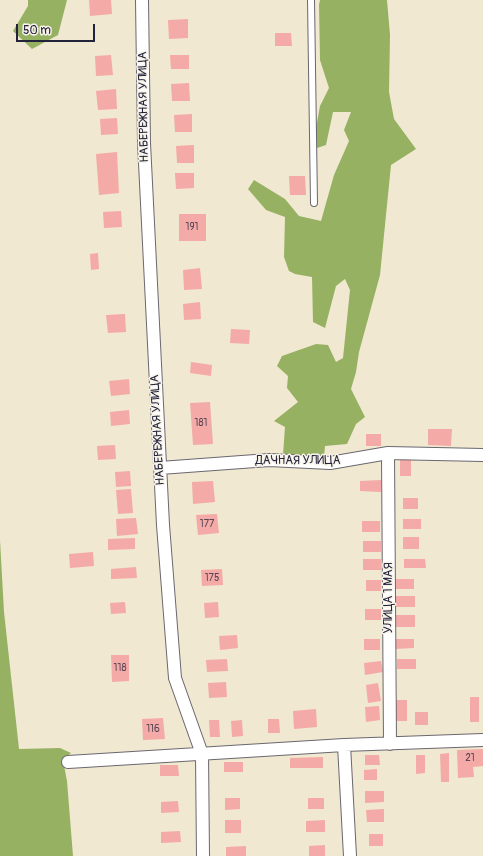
<!DOCTYPE html>
<html>
<head>
<meta charset="utf-8">
<style>
	body { margin:0 }
	#map { position:relative; width:483px; height:856px; overflow:hidden; background:#f0e8d0; font-family:Pangolin,sans-serif }
	canvas { display:block }
	.scale { position:absolute; left:16px; top:24px; width:79px; height:18px; box-sizing:border-box; border:2px solid #22223b; border-top:0; padding-left:5px; font-size:12px; line-height:14px; white-space:nowrap; color:#22223b; -webkit-text-stroke:3px #f7f3e8; paint-order:stroke }
</style>
</head>
<body>
<div id="map">
<canvas width="483" height="856"></canvas>
<div class="scale">50 m</div>
</div>
<script>
const ctx = document.querySelector('canvas').getContext('2d');
ctx.lineJoin = 'round';
function fillPath(path, color) {
  ctx.fillStyle = color;
  ctx.fill(path, 'evenodd');
}
function trace(path, color, width, dash) {
  ctx.strokeStyle = color;
  ctx.lineWidth = width;
  ctx.lineCap = dash ? 'butt' : 'round';
  ctx.setLineDash(dash || []);
  ctx.stroke(path);
}
function write(font, color, halo, rows, align = 'center') {
  ctx.font = font + ' Pangolin,sans-serif';
  ctx.lineWidth = 3;
  ctx.setLineDash([]);
  ctx.textBaseline = 'middle';
  ctx.strokeStyle = halo;
  ctx.fillStyle = color;
  for (const [text, x, y, turn = 0] of rows) {
    ctx.save();
    ctx.translate(x, y);
    ctx.rotate((+turn || 0) * Math.PI / 180);
    ctx.textAlign = isNaN(turn) ? turn : align;
    if (halo) ctx.strokeText(text, 0, 0);
    ctx.fillText(text, 0, 0);
    ctx.restore();
  }
}
fillPath(new Path2D(`
	M28 0H67L58 35 32 49 13 31 28 6Z
	M320 0H387L390 35 389 92 394 119 416 149 391 165 380 275 359 352 356 372 351 389 365 417 356 424 347 444 325 446 324 457 283 455 285 427 274 421 298 402 287 388 288 376 277 366 282 356 316 344 328 345 336 362 343 358 350 290 345 279 336 286 325 328 313 322 312 277 295 274 289 271 284 257 285 217 266 210 248 189 254 180 285 199 299 216 321 221 334 175 349 141 344 130 351 112H333L326 145 317 148 314 139 320 106 329 88 320 60 319 5Z
	M0 540 4 612 19 749 60 748 71 753 63 760 67 781 73 856H0Z`), '#96b162');
fillPath(new Path2D(`
	M89 0H111L112 14 90 16Z
	M188 19V38L169 39 168 20Z
	M275 33H291L292 46H275Z
	M111 55 113 75 96 76 95 56Z
	M170 55H189V69H171Z
	M189 83 190 101H172L171 84Z
	M116 89 117 109 98 110 96 91Z
	M192 114V132H175L174 115Z
	M117 118 118 134 101 135 100 119Z
	M194 145V163H177L176 146Z
	M117 152 119 193 99 195 96 154Z
	M175 173H194V188L176 189Z
	M289 176H305L306 195H290Z
	M121 211 122 227 104 228 103 212Z
	M179 214H206V241H179Z
	M98 253 99 269 91 270 90 254Z
	M200 268 202 289 184 290 183 270Z
	M200 302 201 319 184 320 183 304Z
	M125 314 126 332 108 333 106 315Z
	M231 329 250 330 249 344 230 343Z
	M191 362 212 365 211 376 190 373Z
	M129 379 130 394 111 396 109 381Z
	M210 402 213 444 193 445 190 403Z
	M129 410 130 424 111 426 110 412Z
	M428 429H452L451 446 428 445Z
	M366 434H381V446H366Z
	M115 445 116 459 98 460 97 446Z
	M400 459H411V476H400Z
	M130 471 131 486 116 487 115 472Z
	M381 480V492L360 491V481Z
	M213 481 215 502 193 504 192 482Z
	M131 489 133 513 118 514 116 490Z
	M403 498H418V509H403Z
	M217 514 219 533 198 535 196 515Z
	M136 518 138 534 117 536 116 519Z
	M403 519H421V529H403Z
	M362 521H380V532H362Z
	M403 537H419V549H403Z
	M135 538V549L108 550V539Z
	M363 541H381V552H363Z
	M93 552 94 566 70 568 69 554Z
	M363 559H381V570H363Z
	M404 559H425L426 568H404Z
	M136 567 137 578 111 579V569Z
	M222 569 223 585 202 586 201 570Z
	M394 579H414V589H394Z
	M366 580H381V591H366Z
	M395 596H415V607H395Z
	M125 602 126 613 111 614 110 603Z
	M218 602 219 617 205 618 204 603Z
	M365 609H381V620H365Z
	M395 615H415V627H395Z
	M237 635 238 648 220 650 219 636Z
	M364 639H380V650H364Z
	M395 639H414V648L395 649Z
	M111 655H129V681L112 682Z
	M227 659 228 671 207 672 206 660Z
	M397 659H416V669H397Z
	M381 661 383 672 365 675 364 663Z
	M226 682 227 697 209 698 208 683Z
	M378 683 381 701 368 703 366 685Z
	M470 697H479V722H470Z
	M395 700H407V721H395Z
	M379 706 380 720 366 722 365 707Z
	M316 709 317 727 294 729 293 711Z
	M415 712H428V725H415Z
	M163 718 165 739 143 740 142 719Z
	M268 719H279L280 733H268Z
	M209 720H219L220 737H210Z
	M242 720 243 736 232 737 231 721Z
	M483 749V766L473 767 474 777 458 778 457 750Z
	M449 753V782H441L440 754Z
	M365 755H379L380 765H365Z
	M416 755H425V773L416 774Z
	M323 757V768H290V758Z
	M224 762H243V772H224Z
	M160 765H178L179 776H160Z
	M377 769V780H364V770Z
	M365 791H384V802L365 803Z
	M225 798H240V809L225 810Z
	M308 798H324V809H308Z
	M178 801 179 812 161 813V802Z
	M384 809V822H367L366 810Z
	M225 820H241V833H225Z
	M325 820V832H306V821Z
	M180 831 181 842 161 843V832Z
	M369 834H383V846H369Z
	M325 845V856H309V846Z
	M246 846V856H226V847Z`), '#f4aaa6');
const lane = new Path2D(`
	M311 0 314 203`);
const street = new Path2D(`
	M142 0 144 143 163 525 175 678 202 754 203 856
	M388 453 390 744
	M160 468 269 460 330 463 388 453 483 455
	M344 745 350 856
	M68 762 344 745 483 740`);
trace(lane, '#6a676f', 8);
trace(street, '#6a676f', 14);
trace(lane, '#fff', 6);
trace(street, '#fff', 12);
write('10px', '#564456', null, [
	["191",192,227],
	["181",201,423],
	["177",207,524],
	["175",212,578],
	["118",120,668],
	["116",153,729],
	["21",470,758]
]);
write('12px', '#22223b', '#f7f3e8', [
	["НАБЕРЕЖНАЯ УЛИЦА",144,107,-91],
	["НАБЕРЕЖНАЯ УЛИЦА",158,430,-93],
	["ДАЧНАЯ УЛИЦА",298,461],
	["УЛИЦА 1 МАЯ",389,598,-90]
]);
</script>
</body>
</html>
